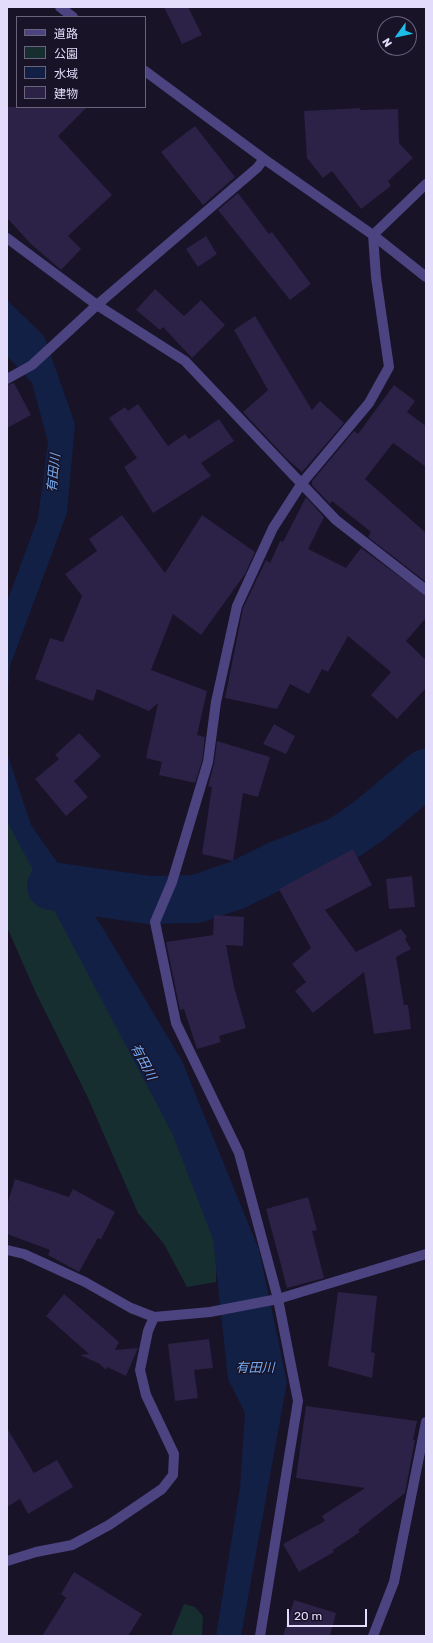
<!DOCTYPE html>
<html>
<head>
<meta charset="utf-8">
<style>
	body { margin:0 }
	#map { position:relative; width:433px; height:1643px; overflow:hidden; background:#181327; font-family:Rubik,"Noto Sans JP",sans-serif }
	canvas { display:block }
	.frame { position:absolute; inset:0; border:8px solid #e3dcfb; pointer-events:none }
	.legend { position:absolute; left:16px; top:16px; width:130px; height:92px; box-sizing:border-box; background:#181327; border:1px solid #69637c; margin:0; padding:5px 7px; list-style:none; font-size:12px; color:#e3dcfb }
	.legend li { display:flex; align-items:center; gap:8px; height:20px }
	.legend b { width:20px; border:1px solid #69637c }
	.north { position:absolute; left:377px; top:16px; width:40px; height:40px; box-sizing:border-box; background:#181327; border:1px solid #69637c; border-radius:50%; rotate:237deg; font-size:11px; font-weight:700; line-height:16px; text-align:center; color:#e3dcfb }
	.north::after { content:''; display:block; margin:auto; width:14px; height:18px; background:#1cbde8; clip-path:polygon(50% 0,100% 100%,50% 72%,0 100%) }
	.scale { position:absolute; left:287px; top:1609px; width:80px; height:18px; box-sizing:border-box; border:2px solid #e3dcfb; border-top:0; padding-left:5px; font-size:12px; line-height:14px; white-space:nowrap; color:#e3dcfb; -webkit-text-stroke:3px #181327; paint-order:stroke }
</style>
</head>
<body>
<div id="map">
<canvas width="433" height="1643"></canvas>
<div class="frame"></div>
<ul class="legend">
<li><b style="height:5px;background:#4c4381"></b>道路</li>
<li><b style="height:11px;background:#162e30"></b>公園</li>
<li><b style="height:11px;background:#122046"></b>水域</li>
<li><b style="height:11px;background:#2c2146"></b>建物</li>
</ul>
<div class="north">N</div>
<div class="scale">20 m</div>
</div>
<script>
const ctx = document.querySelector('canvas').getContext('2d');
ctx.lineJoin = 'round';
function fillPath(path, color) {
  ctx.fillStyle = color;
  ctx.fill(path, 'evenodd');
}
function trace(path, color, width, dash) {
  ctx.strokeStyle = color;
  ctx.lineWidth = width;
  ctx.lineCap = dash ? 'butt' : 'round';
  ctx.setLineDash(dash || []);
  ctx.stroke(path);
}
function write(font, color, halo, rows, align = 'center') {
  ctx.font = font + ' Rubik,"Noto Sans JP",sans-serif';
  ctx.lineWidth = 3;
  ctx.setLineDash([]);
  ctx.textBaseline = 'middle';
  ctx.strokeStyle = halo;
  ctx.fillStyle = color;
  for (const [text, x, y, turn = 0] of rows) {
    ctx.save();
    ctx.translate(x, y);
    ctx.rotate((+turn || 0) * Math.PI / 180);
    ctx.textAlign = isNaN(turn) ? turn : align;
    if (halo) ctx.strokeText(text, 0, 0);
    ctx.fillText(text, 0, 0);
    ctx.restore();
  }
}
fillPath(new Path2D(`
	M7 809 127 1027 217 1231 216 1282 187 1287 164 1244 138 1213 88 1098 35 991 7 927Z
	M184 1604 195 1607 203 1616 202 1636H171Z`), '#162e30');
fillPath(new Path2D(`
	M7 300 44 336 75 424 67 513 10 666 7 699V602L38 518 48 442 32 383 7 356Z
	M7 753 31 825 101 925 182 1061 259 1250 287 1382 241 1636H216L240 1488 245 1413 228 1379 213 1239 172 1133 7 821Z`), '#122046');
trace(new Path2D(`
	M51 886 149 900 196 899 237 885 278 865 341 840 370 820 426 773`), '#122046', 48);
fillPath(new Path2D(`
	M164 7H188L202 35 182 44Z
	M7 107H87L58 136 112 195 68 236 81 249 61 270 31 244 7 218Z
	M360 108V110L398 109 399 143 413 158 388 181 391 186 361 209 332 171 323 178 307 158 304 111Z
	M195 126 235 177 203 205 161 152Z
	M238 193 269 234 272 232 311 284 290 300 218 210Z
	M206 236 217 254 198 267 186 249Z
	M155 289 184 316 201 300 225 325 192 358 163 327 160 330 136 310Z
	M255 316 312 410 320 401 344 423 302 472 285 457 243 412 268 390 234 330Z
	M14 383 31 415 7 428V385Z
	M394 385 415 401 407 412 426 426V467L393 443 365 479 426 533V582L368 537 371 532 332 501 330 504 312 485V481L354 431 358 434Z
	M138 404 168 446 185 434 189 439 219 419 234 441 201 463 211 476 153 513 124 467 137 458 109 418 125 407 128 411Z
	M306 497 324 517 308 549 346 568 361 548 426 596V618L406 641 426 660V688L397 719 371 695 391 672 348 636 328 672 322 669 309 694 290 684 277 709 225 698 243 608 266 560 270 563 280 541 283 542Z
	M122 515 165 573 202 515 255 552 245 574 201 635 173 614 151 670 207 691 197 735 205 737 202 761 195 783 159 775 162 762 146 758 158 703 149 711 97 689 93 701 35 679 50 638 63 642 82 596 65 574 97 551 89 539Z
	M274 724 295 736 286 754 263 744Z
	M79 733 101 756 74 781 88 797 66 816 35 779 59 759 55 755Z
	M217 741 270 757 258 797 243 793 233 861 202 854 212 787 208 786 214 764Z
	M353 849 372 885 325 910 356 952 401 929 407 937 405 939 411 949 396 957 404 1005H408L411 1029 374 1034 364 972 313 1013 295 991 306 982 292 964 311 948 279 889Z
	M412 876 415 907 389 909 386 879Z
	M214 915 244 917 243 946 226 945 234 987 246 1028 219 1036 221 1042 197 1049 184 1009 180 1010 166 942 213 935Z
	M15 1179 69 1197 73 1189 115 1212 101 1239 98 1238 79 1272 48 1255 50 1250 7 1234V1205Z
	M308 1197 317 1230 312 1231 324 1278 287 1288 266 1209Z
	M338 1292 377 1296 371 1352 375 1353 372 1378 328 1366Z
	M64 1294 119 1342 115 1350 138 1348 126 1376 107 1367 106 1370 100 1364 80 1355 89 1354 46 1316Z
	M209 1339 213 1368 194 1370 198 1398 175 1401 168 1344Z
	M306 1406 417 1421 413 1440H415L405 1493 358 1530 360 1532 333 1550 334 1552 299 1572 283 1544 325 1521 322 1516 365 1488 296 1478Z
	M7 1428 34 1473 57 1460 73 1487 28 1514 20 1499 7 1507Z
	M74 1572 142 1614 128 1636H42L66 1598 61 1594Z
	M294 1600 336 1613 330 1636H283Z`), '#2c2146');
trace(new Path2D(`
	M60 7 73 17
	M145 71 264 159 373 235 426 277
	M7 238 97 305 185 361 336 520 426 590
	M7 379 32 365 97 305 257 168 264 159
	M7 1250 24 1254 85 1282 131 1308 154 1317 210 1312 278 1299 426 1254
	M7 1561 36 1552 72 1545 109 1525 140 1504 162 1489 173 1475 174 1454 146 1395 140 1370 148 1331 154 1317
	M260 1636 298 1401 278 1299 239 1153 176 1023 155 922 172 882 208 762 216 702 237 606 273 528 302 483 369 403 389 367 376 277 373 235 426 184
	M373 1636 394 1582 426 1422`), '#4c4381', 10);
write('italic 13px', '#75aaf1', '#181327', [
	["有田川",54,473,-84],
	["有田川",143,1062,62],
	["有田川",255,1368]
]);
</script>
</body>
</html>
